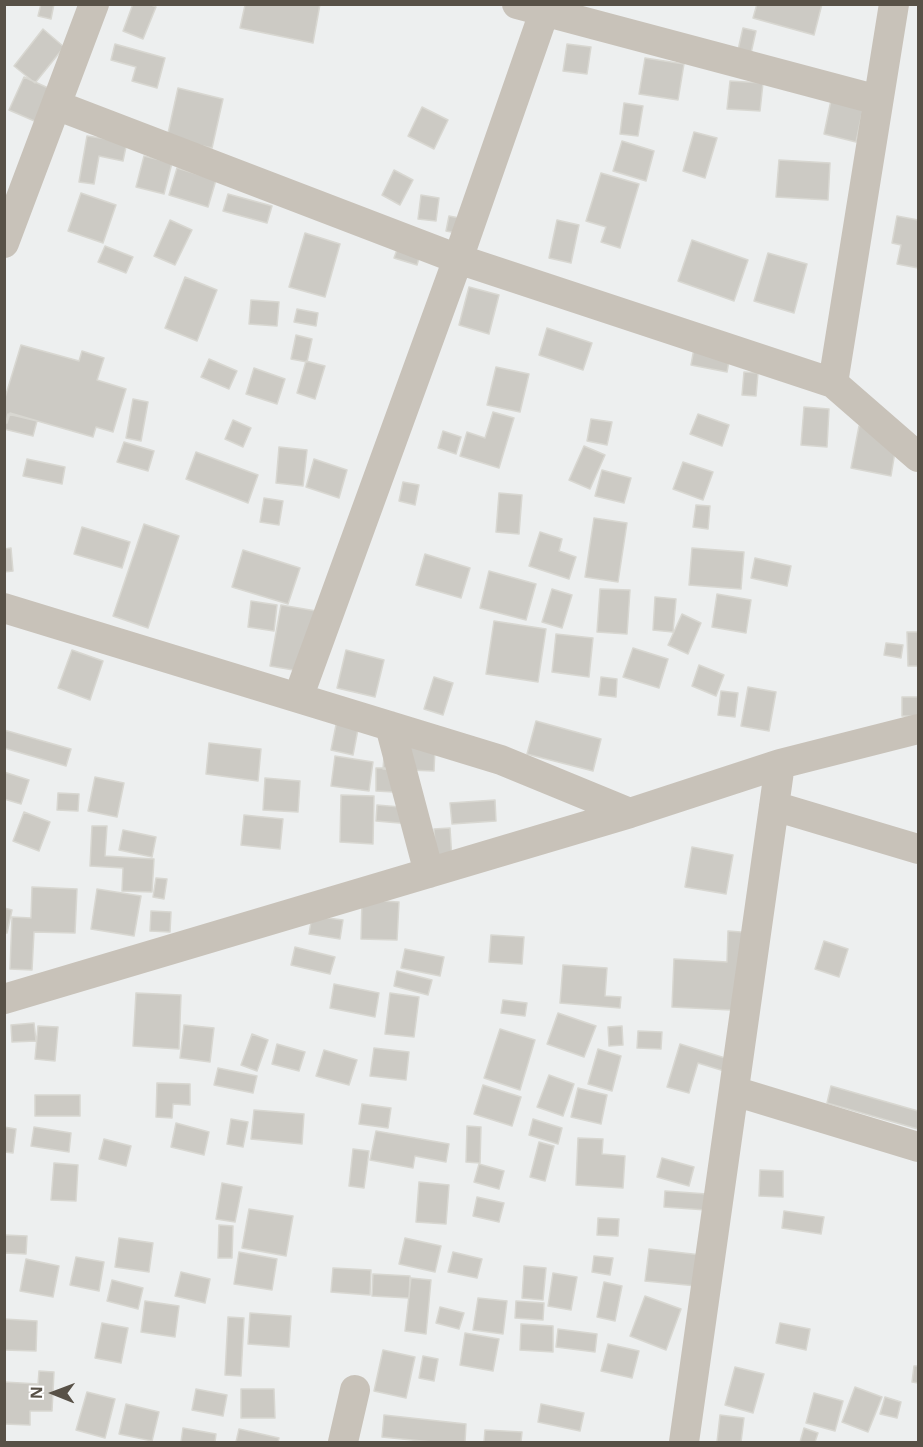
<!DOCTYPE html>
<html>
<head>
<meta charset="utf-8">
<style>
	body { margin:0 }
	#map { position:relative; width:923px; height:1447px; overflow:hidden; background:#edefef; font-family:"Noto Sans",sans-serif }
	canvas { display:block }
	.frame { position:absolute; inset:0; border:6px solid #585147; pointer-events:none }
	.north { position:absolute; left:24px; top:1363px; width:60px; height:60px; -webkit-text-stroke:4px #fff; paint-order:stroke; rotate:271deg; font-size:16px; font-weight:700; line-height:24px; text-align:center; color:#585147 }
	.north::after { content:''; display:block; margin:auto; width:21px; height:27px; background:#585147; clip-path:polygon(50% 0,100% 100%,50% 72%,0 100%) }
</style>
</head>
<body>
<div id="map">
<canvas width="923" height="1447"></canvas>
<div class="frame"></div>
<div class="north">N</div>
</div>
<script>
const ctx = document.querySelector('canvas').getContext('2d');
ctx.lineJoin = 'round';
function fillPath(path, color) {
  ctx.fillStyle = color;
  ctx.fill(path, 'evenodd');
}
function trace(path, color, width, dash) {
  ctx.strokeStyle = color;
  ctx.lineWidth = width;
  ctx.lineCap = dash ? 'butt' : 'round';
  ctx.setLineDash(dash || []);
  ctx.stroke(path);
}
const building = new Path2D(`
	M41 4H54L51 19 38 16Z
	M133 4H149L156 7 143 39 123 31Z
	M240 4H320L313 43 240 28 245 5Z
	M757 4H822L814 35 753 18Z
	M743 28 756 31 751 53 738 50Z
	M43 29 64 47 35 83 14 66Z
	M115 44 165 58 157 88 132 81 136 67 111 60Z
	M567 44 591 47 587 74 563 71Z
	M645 58 684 64 678 100 639 94Z
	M24 77 68 97 53 129 9 110Z
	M730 81 763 83 760 111 727 109Z
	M834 86 866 94 856 142 824 134Z
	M178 88 223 99 212 148 167 138Z
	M624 103 643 106 638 136 620 134Z
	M422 107 448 120 434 149 408 136Z
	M694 132 717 138 705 178 683 171Z
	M87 136 127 142 123 161 99 156 94 184 79 182Z
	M622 141 654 151 646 181 613 171Z
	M144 156 172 163 164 194 136 187Z
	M779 160 830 163 828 200 776 197Z
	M177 168 216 180 208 207 169 195Z
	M394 170 413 180 400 205 382 195Z
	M601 173 639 184 620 248 601 242 606 227 586 221Z
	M81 193 116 205 103 243 68 231Z
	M228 194 272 206 267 223 223 211Z
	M421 195 439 198 436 221 418 219Z
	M449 216 465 219 462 234 446 231Z
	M897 216 918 220V268L897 264 901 245 892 243Z
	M170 220 192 230 175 265 154 256Z
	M557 220 579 225 571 263 549 258Z
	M305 233 340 244 325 297 289 287Z
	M692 240 748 260 734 301 678 281Z
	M399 244 421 251 417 265 394 258Z
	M105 246 133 257 126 273 98 262Z
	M768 253 807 264 794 313 754 301Z
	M185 277 217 290 197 341 165 328Z
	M469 287 499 295 489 334 459 325Z
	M251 300 279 302 277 326 249 324Z
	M297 309 318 313 316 326 294 322Z
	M547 328 592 343 583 370 539 355Z
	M697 332 733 339 727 372 691 365Z
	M296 335 312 339 307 362 291 359Z
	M21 345 79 361 82 351 104 358 97 380 126 389 113 432 96 427 93 437 10 413 7 423 4 422V401Z
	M209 359 237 371 229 389 201 377Z
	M306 361 325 366 315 399 297 393Z
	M496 367 529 374 520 412 487 405Z
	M254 368 285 379 277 404 246 394Z
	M744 372 758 373 756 396 742 395Z
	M133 399 148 402 141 441 126 438Z
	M804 407 829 409 827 447 801 445Z
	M493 412 514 418 499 468 460 456 467 432 485 438Z
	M8 414 37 421 33 436 4 429Z
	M698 414 729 425 722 446 690 434Z
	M591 419 612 422 607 445 587 441Z
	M233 420 251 428 243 447 225 439Z
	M859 426 898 434 891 476 851 468Z
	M443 431 461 437 456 454 438 448Z
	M124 442 154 451 148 471 117 462Z
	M584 446 605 455 590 489 569 480Z
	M279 447 307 450 303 486 276 483Z
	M196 452 258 475 248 503 186 479Z
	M27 459 65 467 62 484 23 476Z
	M314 459 347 470 339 498 306 487Z
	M683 462 713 472 703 500 673 489Z
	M602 470 631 478 624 503 595 496Z
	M403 482 419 485 415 505 399 501Z
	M499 493 522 495 519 534 496 532Z
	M264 498 283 501 279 525 260 522Z
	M696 505 710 506 708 529 693 527Z
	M594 518 627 523 618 582 585 577Z
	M144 524 179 536 148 628 113 616Z
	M82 527 130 542 122 568 74 554Z
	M540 532 562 539 559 551 576 557 569 579 529 566Z
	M11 548 13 571 4 572V549Z
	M692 548 744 552 741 589 689 585Z
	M243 550 300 568 288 604 232 587Z
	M425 554 470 568 461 598 416 585Z
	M755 558 791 566 787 586 751 578Z
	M489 571 536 584 526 620 480 608Z
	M552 589 572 595 562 628 542 622Z
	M600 589 630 590 627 634 597 632Z
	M717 594 751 600 746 633 712 627Z
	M655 597 676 599 673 632 653 630Z
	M251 601 277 605 274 631 248 627Z
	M281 605 322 612 311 673 270 666Z
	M682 614 701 623 688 654 668 645Z
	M494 621 546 629 538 682 486 674Z
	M907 632H918V666H908Z
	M556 634 593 638 589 677 552 672Z
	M886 643 903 645 901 658 884 655Z
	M633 648 668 659 659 688 623 677Z
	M72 650 103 661 90 700 58 688Z
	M346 650 384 660 375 697 337 688Z
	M699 665 724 675 716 696 692 686Z
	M434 677 453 683 443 715 424 709Z
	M601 677 617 679 616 697 599 695Z
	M748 687 776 692 769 731 741 726Z
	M721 691 738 693 735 717 718 715Z
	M902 697H918V716H902Z
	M338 715 360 719 353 755 331 750Z
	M536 721 601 739 593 771 527 754Z
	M4 730 71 749 66 766 4 748Z
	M209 743 261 749 258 781 206 774Z
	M385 745 435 748 434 771 383 769Z
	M335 756 373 762 369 791 331 786Z
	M376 768H395L394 792 376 791Z
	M4 772 29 780 21 804 4 799Z
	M95 777 124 783 117 817 88 811Z
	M265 778 300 781 298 812 263 810Z
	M58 793 79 794 78 811 57 810Z
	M341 795 374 796 373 844 340 842Z
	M495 800 496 821 452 824 450 803Z
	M377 805 412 808 411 824 376 821Z
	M24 812 50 822 39 851 13 841Z
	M244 815 283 819 280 849 241 845Z
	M92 826H107L105 856 154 859 152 892 122 891 123 868 90 866Z
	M450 828 452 860 436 861 434 829Z
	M123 830 156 837 152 857 119 850Z
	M692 847 733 855 726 894 685 887Z
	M156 878 167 879 164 899 153 897Z
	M32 887 77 889 75 933 34 932 32 970 10 969 12 917 31 918Z
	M97 889 141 896 134 936 91 929Z
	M362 900 399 902 397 940 361 939Z
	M4 908 12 910 7 933H4Z
	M151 911 171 912 170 932 150 931Z
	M312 916 343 920 340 939 309 934Z
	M728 931 754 933 750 1011 672 1007 674 959 727 962Z
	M491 935 524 937 522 964 489 962Z
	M824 941 848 949 839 977 815 969Z
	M295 947 335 957 330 974 291 965Z
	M405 949 444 957 440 976 401 968Z
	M563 965 607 968 605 996 621 997 620 1008 560 1003Z
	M397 971 432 980 428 995 394 986Z
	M334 984 379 993 375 1017 330 1008Z
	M136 993 181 995 179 1049 133 1046Z
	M390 993 419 997 414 1037 385 1034Z
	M503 1000 527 1003 525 1016 501 1013Z
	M558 1013 596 1026 584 1057 547 1044Z
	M34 1023 36 1041 12 1042 11 1025Z
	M184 1025 214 1028 210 1062 180 1058Z
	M38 1026 58 1027 55 1061 35 1059Z
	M622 1026 623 1045 609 1046 608 1027Z
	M500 1029 535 1040 520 1090 484 1078Z
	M638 1031 662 1032 661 1049 637 1048Z
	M252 1034 268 1040 257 1071 241 1065Z
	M277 1044 305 1052 299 1071 272 1064Z
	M680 1044 738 1062 734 1074 698 1063 689 1093 667 1087Z
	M374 1048 409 1052 406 1080 370 1076Z
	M598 1049 621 1056 612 1091 588 1084Z
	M324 1050 357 1060 349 1085 316 1076Z
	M218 1068 257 1076 253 1093 214 1085Z
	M549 1075 574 1084 563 1116 537 1107Z
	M157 1083 190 1084V1105L173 1104 172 1118 156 1117Z
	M483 1085 521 1097 512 1126 474 1114Z
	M831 1086 918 1111V1129L827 1103Z
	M578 1088 607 1095 601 1124 571 1117Z
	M35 1095H80V1116H35Z
	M362 1104 391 1108 388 1128 359 1124Z
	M254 1110 304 1114 302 1144 251 1139Z
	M231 1119 248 1122 243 1147 227 1144Z
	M533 1119 562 1128 558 1144 529 1135Z
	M176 1123 209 1132 204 1155 171 1147Z
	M467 1126 481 1127 480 1163 466 1162Z
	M4 1127 16 1129 13 1153 4 1152Z
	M34 1127 71 1133 69 1152 31 1146Z
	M376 1131 449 1144 446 1162 415 1156 413 1168 370 1160Z
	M578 1138 603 1139 602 1154 625 1156 623 1188 576 1185Z
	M104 1139 131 1146 126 1166 99 1159Z
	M539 1142 554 1146 545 1181 530 1177Z
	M353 1149 369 1151 364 1188 349 1186Z
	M662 1158 694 1167 689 1186 657 1177Z
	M54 1163 78 1165 76 1201 51 1200Z
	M479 1164 504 1171 499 1189 474 1182Z
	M760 1170 783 1171V1197L759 1196Z
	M419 1182 449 1185 446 1224 416 1222Z
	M222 1183 242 1187 235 1222 216 1219Z
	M665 1191 721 1195 720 1211 664 1207Z
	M477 1197 504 1203 499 1222 473 1216Z
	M249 1209 293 1216 286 1256 242 1248Z
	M784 1211 824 1217 821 1234 782 1228Z
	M598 1218 619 1219 618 1236 597 1235Z
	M219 1225 233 1226 232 1258H218Z
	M4 1235 27 1236 26 1254 5 1253 4 1260Z
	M119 1238 153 1243 149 1272 115 1267Z
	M405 1238 441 1246 435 1272 399 1264Z
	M649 1249 701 1255 697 1286 645 1281Z
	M239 1252 277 1259 272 1290 234 1284Z
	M453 1252 482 1259 477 1278 448 1272Z
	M594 1256 613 1258 610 1275 592 1272Z
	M76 1257 104 1262 99 1291 70 1285Z
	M26 1259 59 1266 53 1297 20 1291Z
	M524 1266 546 1268 543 1300 522 1298Z
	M333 1268 371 1270 370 1295 331 1292Z
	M181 1272 210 1279 205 1303 175 1296Z
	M553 1273 577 1277 571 1310 548 1306Z
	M373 1274 410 1276 409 1298 372 1296Z
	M411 1278 431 1280 426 1334 405 1331Z
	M112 1280 143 1288 138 1309 107 1301Z
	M604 1282 622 1286 615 1321 597 1317Z
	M645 1296 681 1309 666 1350 630 1336Z
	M478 1298 507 1301 503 1334 473 1330Z
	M145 1301 179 1306 175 1337 141 1332Z
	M516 1301 544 1303 543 1320 515 1318Z
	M440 1307 464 1313 459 1329 436 1323Z
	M250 1313 291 1316 289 1347 248 1344Z
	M228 1317 244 1318 241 1376 225 1375Z
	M4 1319 37 1321 36 1351 4 1350Z
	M102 1323 128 1328 121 1363 95 1358Z
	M780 1323 810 1329 806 1350 776 1343Z
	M521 1324 553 1326V1352L520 1350Z
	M558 1329 597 1334 595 1352 556 1347Z
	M465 1333 499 1339 493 1371 460 1365Z
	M608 1344 639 1351 632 1378 601 1371Z
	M383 1350 415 1357 406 1398 374 1391Z
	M423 1356 438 1359 434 1381 419 1378Z
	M914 1366H918V1383L912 1382Z
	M735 1367 764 1374 753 1413 725 1405Z
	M39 1371 54 1372 52 1411H30V1425L4 1424V1382L38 1384Z
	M855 1387 882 1397 868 1432 842 1422Z
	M196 1389 227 1395 223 1416 192 1410Z
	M241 1389H274L275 1418H241Z
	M87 1392 115 1399 105 1438 76 1430Z
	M814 1393 843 1401 835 1431 806 1423Z
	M885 1397 901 1402 897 1418 880 1414Z
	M126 1404 159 1412 152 1441 119 1434Z
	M541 1404 584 1413 580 1431 538 1422Z
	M384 1415 466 1424 465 1442H432L382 1437Z
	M720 1415 744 1418 741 1442H717Z
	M183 1428 216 1434 215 1442H181Z
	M804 1428 818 1433 815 1442H800Z
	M239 1429 279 1438 278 1442H236Z
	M485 1430 522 1432 521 1442H484Z`);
fillPath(building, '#cccac4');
trace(building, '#d8d7d1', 1.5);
trace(new Path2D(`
	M517 4 878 100
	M56 105 458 259 833 383 918 457
	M4 243 94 4
	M833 383 894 4
	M4 608 501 760 630 813
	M298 698 458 259 547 4
	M390 726 429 873
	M774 806 918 849
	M4 999 630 813 780 764 918 729
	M734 1091 918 1147
	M343 1442 355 1390
	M684 1442 780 764`), '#c8c2b9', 30);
</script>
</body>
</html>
